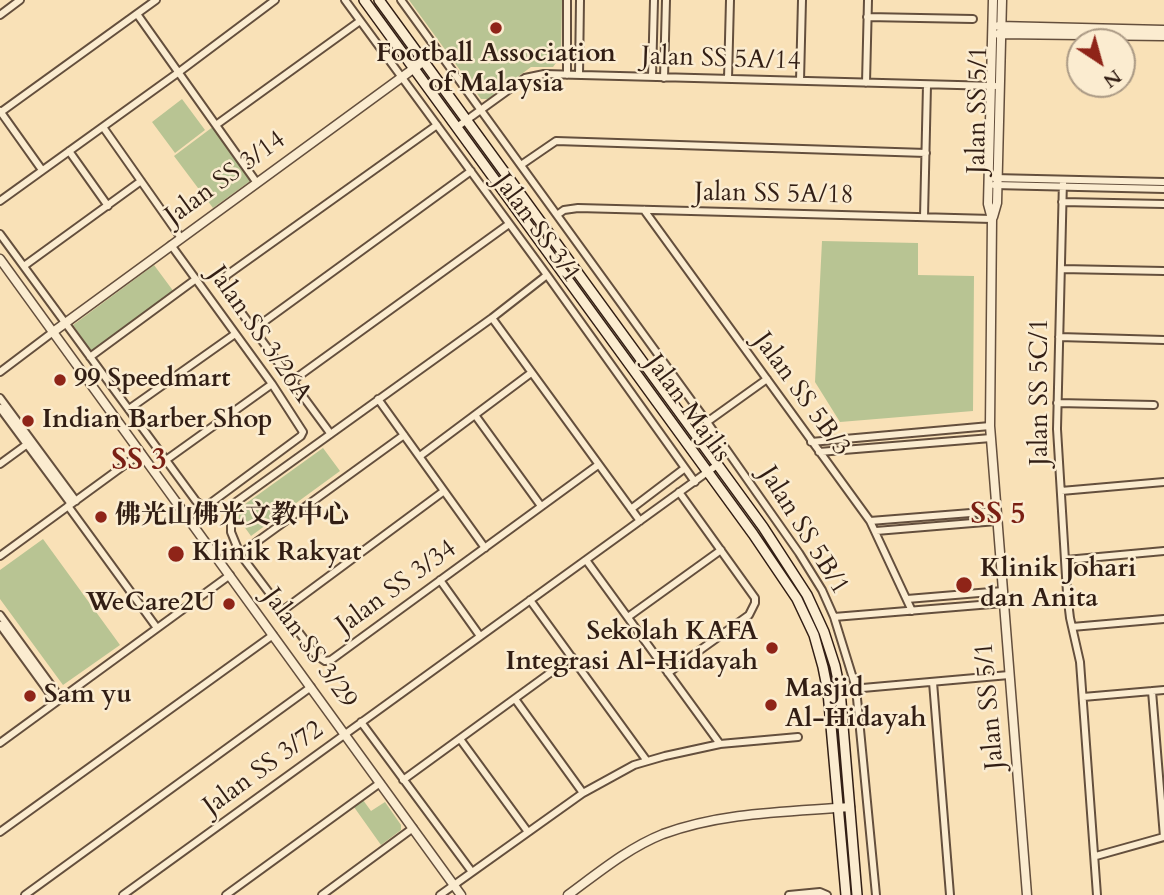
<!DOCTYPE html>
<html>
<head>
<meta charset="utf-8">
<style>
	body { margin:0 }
	#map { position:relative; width:1164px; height:895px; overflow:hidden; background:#f9e1b7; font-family:Cardo,serif }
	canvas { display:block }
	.north { position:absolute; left:1066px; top:28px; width:70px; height:70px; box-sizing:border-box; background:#fbecd0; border:2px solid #ab9a85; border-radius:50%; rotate:144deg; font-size:19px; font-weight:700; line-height:28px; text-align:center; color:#321e14 }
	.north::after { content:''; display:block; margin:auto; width:24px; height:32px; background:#8f2418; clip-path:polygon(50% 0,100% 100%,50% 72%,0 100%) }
</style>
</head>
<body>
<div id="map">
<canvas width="1164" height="895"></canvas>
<div class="north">N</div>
</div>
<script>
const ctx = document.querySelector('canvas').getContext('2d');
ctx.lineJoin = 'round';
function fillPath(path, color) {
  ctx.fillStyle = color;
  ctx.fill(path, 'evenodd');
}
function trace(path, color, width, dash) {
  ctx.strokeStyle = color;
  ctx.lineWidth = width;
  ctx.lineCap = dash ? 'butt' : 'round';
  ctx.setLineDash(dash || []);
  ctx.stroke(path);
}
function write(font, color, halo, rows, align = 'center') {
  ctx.font = font + ' Cardo,"Noto Serif SC",serif';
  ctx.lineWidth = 5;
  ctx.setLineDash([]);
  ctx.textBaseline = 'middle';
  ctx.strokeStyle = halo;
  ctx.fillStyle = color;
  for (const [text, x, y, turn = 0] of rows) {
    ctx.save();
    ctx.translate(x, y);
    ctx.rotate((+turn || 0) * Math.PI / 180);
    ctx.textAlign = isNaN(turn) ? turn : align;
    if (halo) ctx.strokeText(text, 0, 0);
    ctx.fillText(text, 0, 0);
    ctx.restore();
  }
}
fillPath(new Path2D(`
	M409 0H562L561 56 553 67H531L488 99H481Z
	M182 99 205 130 175 153 152 122Z
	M214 126 253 179 213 208 174 156Z
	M822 241 918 243V275L974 276 973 411 840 422 815 382Z
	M154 265 174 292 92 352 73 325Z
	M323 448 340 471 251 536 238 518 241 507Z
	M43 539 120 645 63 685 0 599V570Z
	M363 800 371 811 385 802 401 825V830L381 845 354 807Z`), '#b8c493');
const minor = new Path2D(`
	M345 0 547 275 695 482
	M401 0 707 422 799 553 822 590 834 617 856 688 876 895
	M137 14 257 183
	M0 15 20 0
	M867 17 973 19
	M567 75V0
	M579 75 580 0
	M652 77 654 0
	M664 78 666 0
	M728 79 730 0
	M800 81 802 0
	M866 83 868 0
	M0 111 42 170
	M1 112 156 0
	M216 125 360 21
	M103 127 181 238
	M457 127 525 78 544 74 995 86
	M69 151 108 206
	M521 165 556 141 926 153
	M994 178 1164 182
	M1063 180 1057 429 1067 593 1070 618 1080 662 1097 895
	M994 185 1164 189
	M0 201 179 72 275 0
	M1062 202 1164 204
	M644 210 870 521 912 611
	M557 215 564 210 578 208 992 219
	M924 217 927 85
	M0 234 196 501 203 506 208 505 301 436 303 432 272 384 171 245
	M24 266 141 181
	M1061 269 1164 271
	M547 275 492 318 236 502 231 518V532L240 554 316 655 325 661 331 660 598 465
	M492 318 640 521
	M254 329 471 171
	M1059 337 1164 340
	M90 357 196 279
	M0 372 53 332
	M292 381 509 224
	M0 398 76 501
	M378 399 485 548
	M1057 403 1154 405
	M0 408 71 504
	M129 409 235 334
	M475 415 541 506
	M707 422 767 379
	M330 433 224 289 223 281 227 275 437 125
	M811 442 990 426
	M819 452 991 438
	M420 456 531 373
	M166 460 272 384
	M0 464 26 445
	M1061 491 1164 482
	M68 506 157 628
	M631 509 685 468
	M870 521 996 511
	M876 531 997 521
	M240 554 404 435
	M0 556 141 453
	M586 560 720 744
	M1066 560 1164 551
	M440 580 480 636
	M907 599 1003 591
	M530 600 647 761
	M282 611 444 491
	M0 615 61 699
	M628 617 721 550
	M834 617 1004 603
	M0 625 56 702
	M1072 627 1164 619
	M668 673 749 615 755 603V598L679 492
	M933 682 950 895
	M840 690 1009 675
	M1083 697 1164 690
	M515 699 583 793
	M361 722 472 872
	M460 739 528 832
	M0 743 230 575
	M403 780 572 657
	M0 832 273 635
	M1096 856 1164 837 1152 691
	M25 895 311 687
	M123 895 717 465
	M226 895 380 783
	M322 895 413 828
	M440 895 583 793 634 765 665 756 720 744 798 737
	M789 895 820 892 827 895`);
const tertiary = new Path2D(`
	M993 0 988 204 992 219 990 426 1027 895
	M999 26 1164 30
	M999 34 1164 36
	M993 217 997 203 1002 0
	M0 259 461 895
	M53 332 424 61
	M568 895C598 873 628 848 663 834 723 812 787 812 850 807`);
const secondary = new Path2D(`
	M364 0 753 534 797 599 814 635 823 667 828 692 846 895
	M379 0 763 527 807 595 824 632 835 666 840 690 857 895`);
trace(minor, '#644f3d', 10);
trace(tertiary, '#644f3d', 11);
trace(secondary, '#321e14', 12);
trace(minor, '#fbecd0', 6);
trace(tertiary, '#fbecd0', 8);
trace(secondary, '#fbecd0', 9);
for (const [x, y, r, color] of [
	[496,28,7,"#8f2418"],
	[60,380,7,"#8f2418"],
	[28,421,7,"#8f2418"],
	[101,517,7,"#8f2418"],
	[176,554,9,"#8f2418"],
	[964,585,9,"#8f2418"],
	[229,604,7,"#8f2418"],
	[772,648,7,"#8f2418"],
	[30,696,7,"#8f2418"],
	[771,705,7,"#8f2418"]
]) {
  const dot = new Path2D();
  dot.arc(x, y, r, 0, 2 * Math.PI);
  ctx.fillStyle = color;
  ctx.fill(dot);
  trace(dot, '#fbecd0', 2.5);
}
write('bold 26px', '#321e14', '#fbecd0', [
	["Football Association",496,55,"center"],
	["of Malaysia",496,85,"center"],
	["99 Speedmart",74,380],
	["Indian Barber Shop",42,421],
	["佛光山佛光文教中心",115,517],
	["Klinik Rakyat",192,554],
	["Klinik Johari",980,570],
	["dan Anita",980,600],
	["WeCare2U",215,604,"right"],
	["Sekolah KAFA",758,633,"right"],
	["Integrasi Al-Hidayah",758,663,"right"],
	["Masjid",785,690],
	["Al-Hidayah",785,720],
	["Sam yu",44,696]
], 'left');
write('26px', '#321e14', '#fbecd0', [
	["Jalan SS 5A/14",721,60,2],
	["Jalan SS 5/1",979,110,-89],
	["Jalan SS 3/14",226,179,-36],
	["Jalan SS 5A/18",774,195,1],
	["Jalan SS 3/1",536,229,54],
	["Jalan SS 3/26A",259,335,55],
	["Jalan SS 5C/1",1041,392,-90],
	["Jalan SS 5B/3",801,395,54],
	["Jalan Majlis",687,409,54],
	["Jalan SS 5B/1",803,531,58],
	["Jalan SS 3/34",397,588,-36],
	["Jalan SS 3/29",309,649,54],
	["Jalan SS 5/1",991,706,-95],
	["Jalan SS 3/72",264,769,-36]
]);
write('bold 30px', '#7a1f14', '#fbecd0', [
	["SS 3",139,462],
	["SS 5",998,516]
]);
</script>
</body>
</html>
